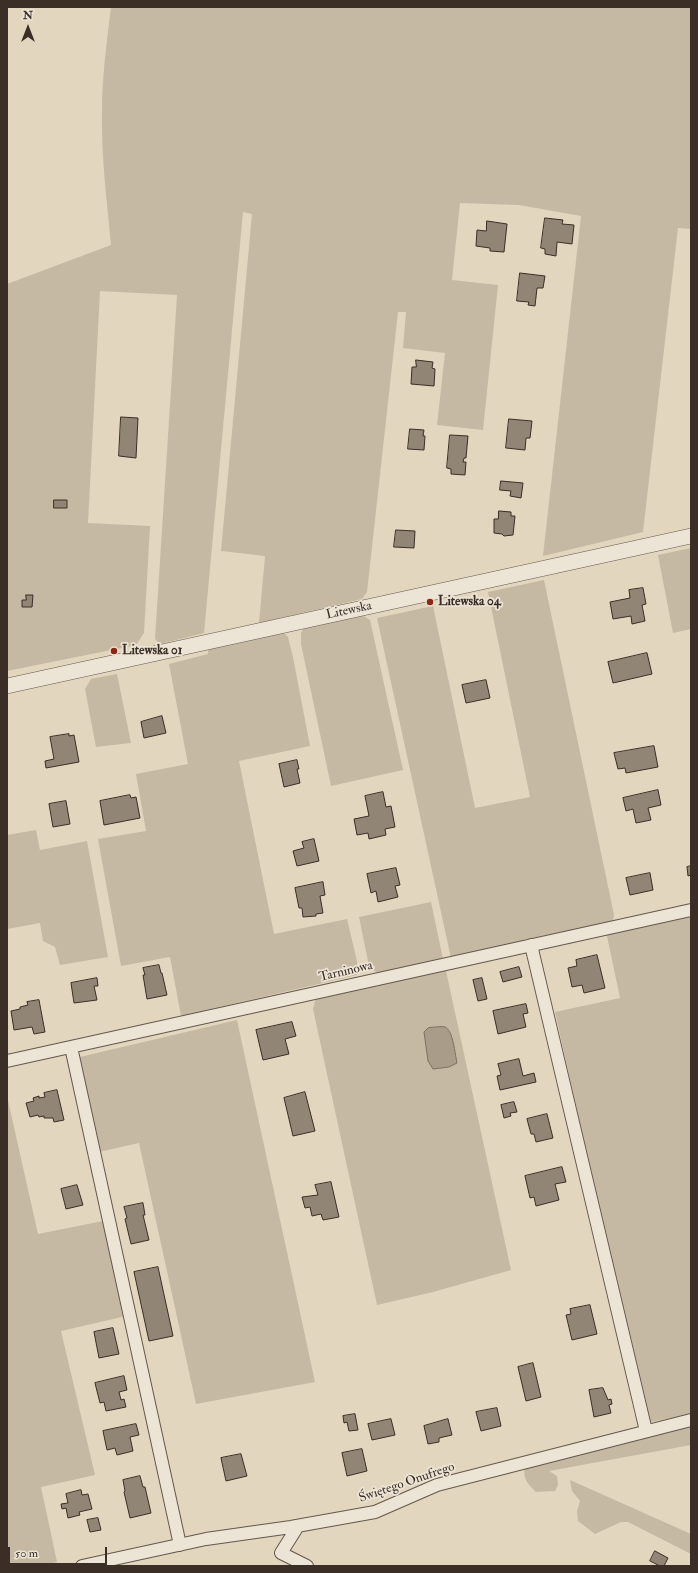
<!DOCTYPE html>
<html>
<head>
<meta charset="utf-8">
<style>
	body { margin:0 }
	#map { position:relative; width:698px; height:1573px; overflow:hidden; background:#e2d6be; font-family:"IM FELL Double Pica",serif }
	canvas { display:block }
	.frame { position:absolute; inset:0; border:8px solid #3a2e26; pointer-events:none }
	.north { position:absolute; left:8px; top:8px; width:40px; height:40px; -webkit-text-stroke:3px #ece4d5; paint-order:stroke; rotate:0deg; font-size:11px; font-weight:700; line-height:16px; text-align:center; color:#3a2e26 }
	.north::after { content:''; display:block; margin:auto; width:14px; height:18px; background:#3a2e26; clip-path:polygon(50% 0,100% 100%,50% 72%,0 100%) }
	.scale { position:absolute; left:8px; top:1547px; width:99px; height:18px; box-sizing:border-box; border:2px solid #3a2e26; border-top:0; padding-left:5px; font-size:12px; line-height:14px; white-space:nowrap; color:#3a2e26; -webkit-text-stroke:3px #ece4d5; paint-order:stroke }
</style>
</head>
<body>
<div id="map">
<canvas width="698" height="1573"></canvas>
<div class="frame"></div>
<div class="north">N</div>
<div class="scale">50 m</div>
</div>
<script>
const ctx = document.querySelector('canvas').getContext('2d');
ctx.lineJoin = 'round';
function fillPath(path, color) {
  ctx.fillStyle = color;
  ctx.fill(path, 'evenodd');
}
function trace(path, color, width, dash) {
  ctx.strokeStyle = color;
  ctx.lineWidth = width;
  ctx.lineCap = dash ? 'butt' : 'round';
  ctx.setLineDash(dash || []);
  ctx.stroke(path);
}
function write(font, color, halo, rows, align = 'center') {
  ctx.font = font + ' "IM FELL Double Pica",serif';
  ctx.lineWidth = 3.5;
  ctx.setLineDash([]);
  ctx.textBaseline = 'middle';
  ctx.strokeStyle = halo;
  ctx.fillStyle = color;
  for (const [text, x, y, turn = 0] of rows) {
    ctx.save();
    ctx.translate(x, y);
    ctx.rotate((+turn || 0) * Math.PI / 180);
    ctx.textAlign = isNaN(turn) ? turn : align;
    if (halo) ctx.strokeText(text, 0, 0);
    ctx.fillText(text, 0, 0);
    ctx.restore();
  }
}
fillPath(new Path2D(`
	M111 7H691V229L678 228 643 532 543 556 581 216 519 205 460 203 452 280 498 285 483 430 437 425 445 353 403 348 406 312H398L367 592 362 599 259 623 265 556 221 551 252 214 243 212 204 633 160 644 155 639 177 295 100 291 88 523 150 526 144 633 136 645 7 671V284L111 245C107 201 101 156 102 111 102 76 107 41 111 7Z
	M691 548V629L673 633 658 555Z
	M544 580 614 915 613 921 523 940 521 942 451 958 377 618 433 606 475 808 530 797 488 592Z
	M362 615 370 620 403 770 331 786 301 644V633L304 628Z
	M284 633 288 637 293 657 310 746 239 761 274 934 347 919 357 961V975L181 1016 170 957 121 966 98 839 146 831 136 774 188 764 169 664 208 654V649Z
	M117 674 131 743 96 747 85 689 91 679Z
	M36 830 40 850 87 841 108 957 60 965 55 947 43 941 40 923 7 929V835Z
	M431 902 443 959 380 973 374 971 369 966 359 917Z
	M691 916V1414L646 1423 555 1012 620 998 607 936 604 934Z
	M441 969 446 971 511 1270 433 1292 377 1305 313 1009 316 998Z
	M237 1020 315 1382 196 1404 139 1143 99 1152 135 1314 61 1331 95 1475 41 1487 57 1562 43 1566H7V1096L38 1234 103 1221 80 1057Z
	M691 1425V1445L549 1471 557 1476 558 1485 555 1491 536 1492C526 1482 523 1479 525 1465Z
	M570 1480 691 1534V1554L628 1522H621L595 1534 578 1521 577 1511 580 1501 572 1491Z`), '#c5b9a4');
const water = new Path2D(`
	M435 1027C438 1027 442 1026 445 1027 453 1030 455 1054 457 1063L449 1067 433 1069 428 1061 424 1032 428 1028Z`);
fillPath(water, '#a99d8a');
trace(water, '#7d7162', 1);
const building = new Path2D(`
	M545 218 563 220 562 224 574 225 572 244 557 242 556 256 545 254V249L541 248Z
	M487 221 507 224 504 252 490 251V248L476 246 477 230 486 231Z
	M520 273 545 276 543 288H537L535 306 528 305 529 302 517 301Z
	M416 360 433 362 432 368 435 369 434 386 411 384 412 367H416Z
	M121 417 138 418 136 458 119 456Z
	M509 419 532 421 530 438H526L525 450 506 448Z
	M410 429 424 430 423 436H425L424 450 408 449Z
	M450 435 468 436 466 458H464L463 462H466L465 475 451 474V469L447 468Z
	M501 481 523 483 521 498 510 496 511 491 500 490Z
	M54 500H67V508H54Z
	M499 511 511 512V516H515L513 535 504 536 502 534 494 533V519H498Z
	M396 530 415 531 414 548 394 547Z
	M643 588 646 604 642 605 645 621 632 624 631 616 613 619 610 602 630 598 629 590Z
	M26 595H33L32 607H22V600H26Z
	M647 653 652 674 613 683 608 662Z
	M486 680 490 698 466 703 462 685Z
	M162 716 166 733 144 738 141 722Z
	M69 734V736L74 735 79 762 46 768 45 761 54 759 50 737Z
	M654 746 658 767 626 773 625 768 618 769 614 753Z
	M297 760 299 769H297L300 783 284 787 279 764Z
	M658 790 661 805 648 808 651 820 636 823 633 809 626 811 623 798Z
	M383 792 386 807 391 806 395 827 385 829 386 835 369 839 368 833 357 835 354 819 369 816 365 796Z
	M130 795 131 798 136 797 140 818 104 825 100 801Z
	M66 801 70 824 53 827 49 804Z
	M314 839 319 861 297 866 293 851 304 848 302 842Z
	M691 866V875L688 876 687 867Z
	M396 868 400 885 395 886 398 897 378 902 376 891 371 893 367 874Z
	M650 873 653 890 630 895 626 878Z
	M323 882 325 895 320 896 323 913 316 914V916L303 917 302 908H299L295 888Z
	M597 955 605 988 584 993 582 985 572 987 568 968 577 966 576 960Z
	M159 965 161 973H162L167 995 147 999 143 975H145L143 968Z
	M519 967 522 977 503 982 500 972Z
	M97 978 98 986H94L97 1000 74 1003 71 983Z
	M482 978 487 999 478 1001 473 980Z
	M39 1000 45 1032 34 1034 32 1027 14 1030 11 1011 20 1009V1007L28 1005 27 1002Z
	M526 1004 528 1013 523 1014 526 1027 498 1034 493 1011Z
	M292 1022 296 1036 285 1039 289 1054 263 1060 256 1030Z
	M519 1059 523 1076 534 1073 536 1082 500 1090 497 1076 501 1075 498 1064Z
	M57 1090 64 1120 54 1122 53 1118H44V1116L39 1117 38 1115 30 1117 26 1103 34 1101 33 1098 39 1096V1098L45 1097 44 1093Z
	M305 1092 315 1131 293 1136 284 1098Z
	M514 1102 517 1112 510 1113 511 1116 504 1118 501 1105Z
	M547 1114 553 1138 536 1142 534 1134H531L527 1119Z
	M562 1167 566 1182 555 1184 559 1200 536 1206 534 1197 530 1198 525 1176Z
	M331 1182 339 1217 323 1220 321 1214 312 1216 310 1207 305 1208 302 1197 318 1195 315 1185Z
	M77 1185 83 1205 66 1209 61 1189Z
	M143 1203 145 1215H143L149 1240 131 1244 125 1219 127 1218 124 1207Z
	M158 1267 173 1336 149 1341 134 1272Z
	M590 1305 597 1334 572 1340 566 1315 571 1314 570 1309Z
	M113 1328 119 1354 99 1358 94 1332Z
	M533 1363 541 1397 526 1401 518 1367Z
	M124 1376 127 1390 119 1392 121 1400 124 1399 126 1407 106 1411 104 1402 100 1403 95 1383Z
	M603 1388 608 1400 611 1399 612 1404 609 1405 611 1413 594 1417 589 1390Z
	M497 1408 501 1426 481 1431 476 1412Z
	M355 1414 358 1430 349 1431 347 1422 344 1423 343 1416Z
	M391 1419 395 1435 372 1440 368 1424Z
	M448 1419 452 1435 439 1438V1442L428 1444 424 1426Z
	M136 1424 139 1435 130 1437 133 1451 117 1455 115 1448 107 1450 103 1431Z
	M362 1449 367 1471 347 1476 342 1453Z
	M241 1454 247 1476 226 1481 221 1458Z
	M140 1476 143 1487H145L151 1513 130 1518 124 1492 125 1491 123 1480Z
	M81 1490 82 1495 88 1494 92 1509 79 1512 80 1515 68 1518 66 1508 62 1509 61 1504 68 1503 66 1494Z
	M98 1518 101 1530 90 1532 87 1520Z
	M655 1551 668 1558 664 1566H660L650 1561Z`);
fillPath(building, '#918575');
trace(building, '#3a2e26', 1);
const minor = new Path2D(`
	M531 945 646 1431
	M71 1047 180 1545
	M7 1061 691 910
	M298 1526 281 1553 307 1566
	M82 1566 206 1539 291 1527 375 1512 437 1485 691 1420`);
const tertiary = new Path2D(`
	M7 686 691 536`);
trace(minor, '#64584c', 14);
trace(tertiary, '#64584c', 16);
trace(minor, '#ece4d5', 12);
trace(tertiary, '#ece4d5', 15);
for (const [x, y, r, color] of [
	[430,602,4,"#8f2418"],
	[114,651,4,"#8f2418"]
]) {
  const dot = new Path2D();
  dot.arc(x, y, r, 0, 2 * Math.PI);
  ctx.fillStyle = color;
  ctx.fill(dot);
  trace(dot, '#ece4d5', 1.5);
}
write('bold 13px', '#3a2e26', '#ece4d5', [
	["Litewska 04",438,602],
	["Litewska 01",122,651]
], 'left');
write('13px', '#3a2e26', '#ece4d5', [
	["Litewska",349,611,-12],
	["Tarninowa",346,972,-13],
	["Świętego Onufrego",407,1483,-19]
]);
</script>
</body>
</html>
